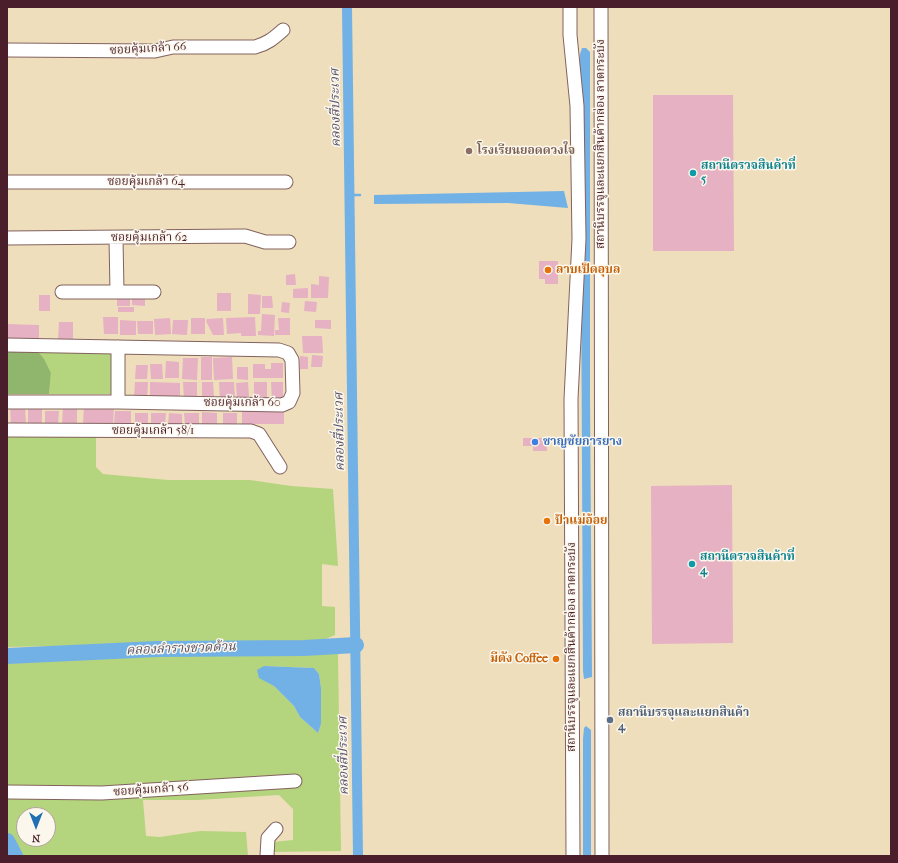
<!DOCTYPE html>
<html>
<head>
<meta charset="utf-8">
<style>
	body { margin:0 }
	#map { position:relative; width:898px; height:863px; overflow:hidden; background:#eedebc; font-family:"IM FELL French Canon",serif }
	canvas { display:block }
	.frame { position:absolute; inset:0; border:8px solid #4a1f2b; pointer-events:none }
	.north { position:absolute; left:16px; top:807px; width:40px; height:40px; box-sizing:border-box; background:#fbf7ec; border:1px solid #b4a19f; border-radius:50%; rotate:180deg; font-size:11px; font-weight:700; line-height:16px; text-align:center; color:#4a1f2b }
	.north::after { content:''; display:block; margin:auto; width:14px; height:18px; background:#1f6fb2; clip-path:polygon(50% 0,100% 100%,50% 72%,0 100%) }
</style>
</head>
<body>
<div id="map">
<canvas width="898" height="863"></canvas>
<div class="frame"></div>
<div class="north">N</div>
</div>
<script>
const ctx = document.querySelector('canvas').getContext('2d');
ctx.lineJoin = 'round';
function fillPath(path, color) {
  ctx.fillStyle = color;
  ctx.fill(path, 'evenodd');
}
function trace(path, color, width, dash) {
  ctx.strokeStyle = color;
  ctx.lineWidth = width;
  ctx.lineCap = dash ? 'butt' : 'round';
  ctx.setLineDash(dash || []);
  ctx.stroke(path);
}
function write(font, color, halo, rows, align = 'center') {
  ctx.font = font + ' "IM FELL French Canon","Noto Serif Thai",serif';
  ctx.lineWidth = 3;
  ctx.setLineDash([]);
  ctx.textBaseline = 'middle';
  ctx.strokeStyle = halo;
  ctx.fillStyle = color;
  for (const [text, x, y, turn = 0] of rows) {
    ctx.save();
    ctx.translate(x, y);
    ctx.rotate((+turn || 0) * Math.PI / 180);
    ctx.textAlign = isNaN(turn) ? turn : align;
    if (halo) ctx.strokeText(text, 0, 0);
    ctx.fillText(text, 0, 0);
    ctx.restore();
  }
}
fillPath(new Path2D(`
	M37 349 112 352V394H49L51 373Z
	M7 435 96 436V467L103 474 168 480H250L291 486 333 489 338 566 322 564V606L335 607V635L321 641 7 647Z
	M329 650 338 654 341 851 273 852V842L293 840V809L279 795 198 800H143L146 836 160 837 200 831 246 832 248 856H23L7 832V660ZM264 666 314 668 319 674 321 688V724L318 733 300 717 294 706 274 686ZM24 815H48V839H24Z`), '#b4d57d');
fillPath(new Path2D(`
	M7 349H36L44 359 51 373 49 394H7Z`), '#8fb66c');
fillPath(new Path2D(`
	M582 48H586L590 52V397L592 677 584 679 583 671 580 54Z
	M564 191 568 208 508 203 374 204V195Z
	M264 666 314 668 319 674 321 688V724L318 733 300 717 294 706 274 686 259 678 257 670Z
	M586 726 591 730V856H583V739L584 728Z`), '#72b1e5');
trace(new Path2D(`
	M350 195H360`), '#72b1e5', 2.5);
trace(new Path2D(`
	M347 7 358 856`), '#72b1e5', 10);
trace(new Path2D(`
	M7 656 157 649 304 648 356 645
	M7 841 15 856`), '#72b1e5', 16);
fillPath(new Path2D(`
	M653 95H733L734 251H653Z
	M539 261H558V284H545V279H539Z
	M295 274 296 285H286V275Z
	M319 276 329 277 328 298H311V284L319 285Z
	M308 288V298H293V289Z
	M217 293H231V311H217Z
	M117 294H130V306H117Z
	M132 294 145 295V306L132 305Z
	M248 294 261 295 260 314H248Z
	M39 295H50V311H39Z
	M262 296H272L273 308H262Z
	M305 301 317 302 316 312 304 311Z
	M282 302 290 303 289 313 281 312Z
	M118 307H134V312H118Z
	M262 314 275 315 274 336 258 335V331H261Z
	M103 317H118V334H104Z
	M255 317 256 336H241V333L227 334 226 318Z
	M170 318 171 334 155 335 154 319Z
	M191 318H205V334H191Z
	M223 318 224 335H213L206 321 207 319Z
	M278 318H290V335H275V330H279Z
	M120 320 136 321V335H120Z
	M173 320H188L187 335 172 334Z
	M315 320H331V329L315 328Z
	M137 321H153V334H138Z
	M59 322H73V340H58Z
	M7 324 39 325V341L7 340Z
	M302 336H322L323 353H303Z
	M312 355 323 356 322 367H311Z
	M300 356 308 357V369H300Z
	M201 357H212V380H201Z
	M232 357 233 379 214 380 213 358Z
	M183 358H198L197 380 182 379Z
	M166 361 179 362V378H165Z
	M271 363H283V378H253V364H265V369H271Z
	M150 364H162L163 379H151Z
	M136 365H148L147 379H135Z
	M237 367H248V380L237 379Z
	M135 382H148L147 399 134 398Z
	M150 382 180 383V398L150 397Z
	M183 382H197V398L184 399Z
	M202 382H213L214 397H202Z
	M219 382H234L235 400 220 401Z
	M248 382 249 397 237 398 236 383Z
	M254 382H267V399H254Z
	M271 382H283V400H272Z
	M84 404 114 405 113 426 83 425Z
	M10 405H25L26 425 11 426Z
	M28 406 42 407V426L28 425Z
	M63 406 77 407V425H62Z
	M242 408H284V424H242Z
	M45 411H59L58 426H45Z
	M115 411H131V426L114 425Z
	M202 412 217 413V426L202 425Z
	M135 413H148V425L135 426Z
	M151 413H166L165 426H151Z
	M169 413 182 414V426L168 425Z
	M184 413H199V425L185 426Z
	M223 413H237V425H223Z
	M523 438H547V451H533V446H523Z
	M732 485 733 643 652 644 651 486Z`), '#e5b1c3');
const minor = new Path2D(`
	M570 7V35L577 106 579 239 571 399 573 856
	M601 7 602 856
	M7 50 155 51 173 47H255C267 44 274 38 283 30
	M7 182H286
	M7 238 245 236 265 242H289
	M116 238 117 292
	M62 292H154
	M7 345 279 350 288 353 292 360 293 393 289 402 282 405 118 402H7
	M118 402V347
	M7 430 251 431 259 434 280 467
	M7 792 102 793 295 781
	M267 856 268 838 276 829`);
trace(minor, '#83625e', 15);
trace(minor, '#fff', 13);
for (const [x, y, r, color] of [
	[469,151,4,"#8d6e63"],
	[693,173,4,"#0f9aa8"],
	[548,270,4,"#e8710a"],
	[535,442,4,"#3f7fe0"],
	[547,521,4,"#e8710a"],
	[692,564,4,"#0f9aa8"],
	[556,659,4,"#e8710a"],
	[610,720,4,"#5c6f8a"]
]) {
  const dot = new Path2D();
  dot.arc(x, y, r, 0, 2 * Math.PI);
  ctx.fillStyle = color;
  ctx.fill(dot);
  trace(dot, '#fbf7ec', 1.5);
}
write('12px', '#4a1f2b', '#fbf7ec', [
	["ซอยคุ้มเกล้า 66",148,49,-3],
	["สถานีบรรจุและแยกสินค้ากล่อง ลาดกระบัง",601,144,-90],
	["ซอยคุ้มเกล้า 64",146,182],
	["ซอยคุ้มเกล้า 62",149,238],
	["ซอยคุ้มเกล้า 60",242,403],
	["ซอยคุ้มเกล้า 58/1",153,431],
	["สถานีบรรจุและแยกสินค้ากล่อง ลาดกระบัง",572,647,-90],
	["ซอยคุ้มเกล้า 56",151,790,-4]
]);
write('bold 12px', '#785e54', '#fbf7ec', [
	["โรงเรียนยอดดวงใจ",477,151]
], 'left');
write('bold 12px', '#0d838f', '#fbf7ec', [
	["สถานีตรวจสินค้าที่",701,166],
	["5",701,180],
	["สถานีตรวจสินค้าที่",700,557],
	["4",700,571]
], 'left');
write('bold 12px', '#c56008', '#fbf7ec', [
	["ลาบเป็ดอุบล",556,270],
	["ป้าแม่อ้อย",555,521],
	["มีตัง Coffee",548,659,"right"]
], 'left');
write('bold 12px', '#366cbe', '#fbf7ec', [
	["ชาญชัยการยาง",543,442]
], 'left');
write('bold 12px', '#4e5e75', '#fbf7ec', [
	["สถานีบรรจุและแยกสินค้า",618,713],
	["4",618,727]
], 'left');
write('italic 13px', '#58526c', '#fbf7ec', [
	["คลองสี่ประเวศ",336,108,-91],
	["คลองสี่ประเวศ",340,432,-91],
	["คลองลำรางชวดด้วน",181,649,-2],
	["คลองสี่ประเวศ",344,756,-91]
]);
</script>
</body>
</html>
